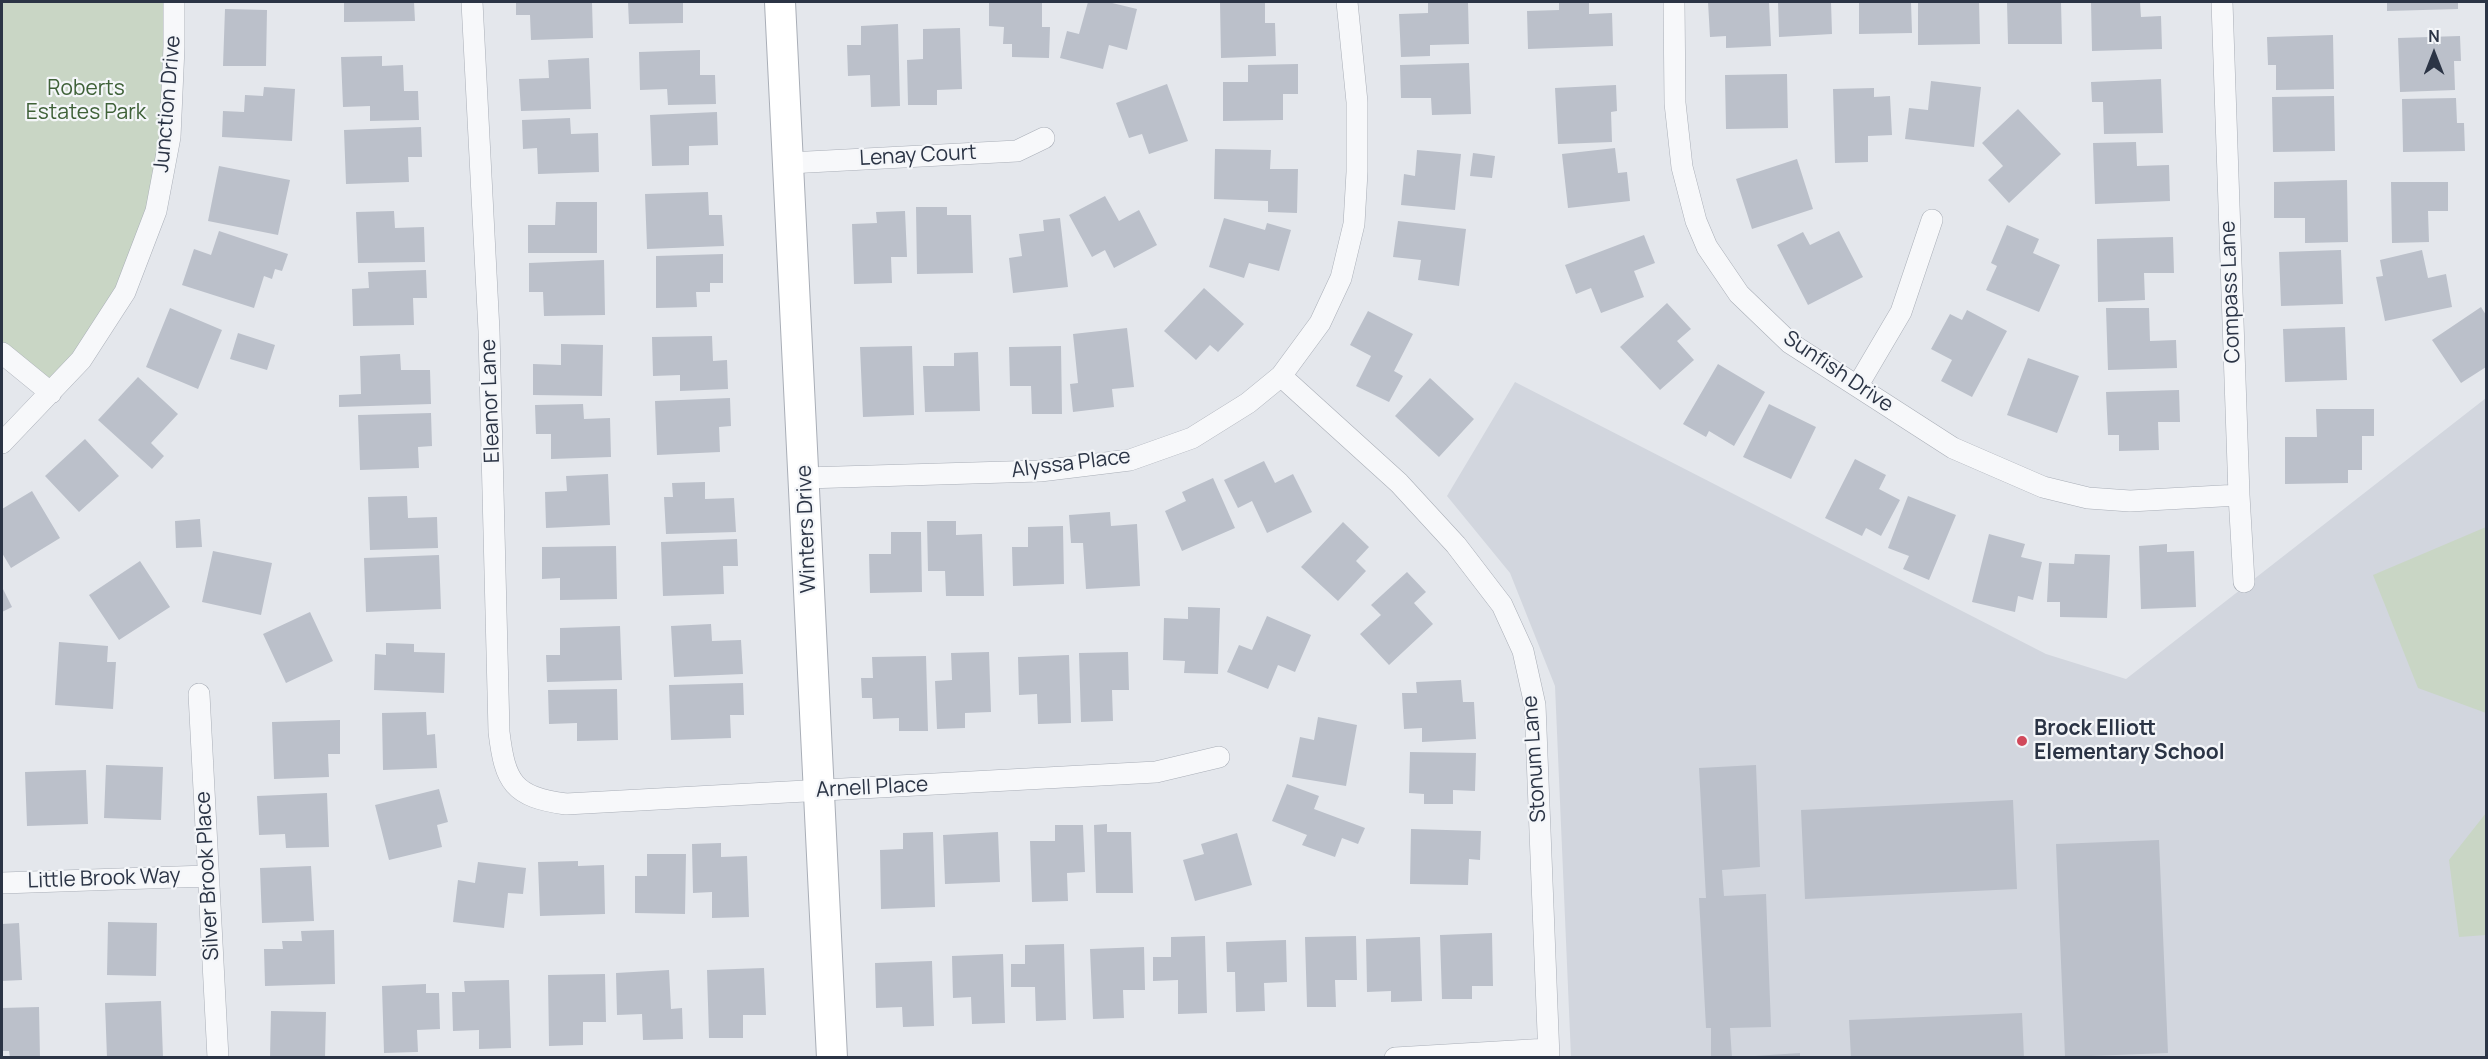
<!DOCTYPE html>
<html>
<head>
<meta charset="utf-8">
<style>
	body { margin:0 }
	#map { position:relative; width:2488px; height:1059px; overflow:hidden; background:#e4e7ec; font-family:Manrope,sans-serif }
	canvas { display:block }
	.frame { position:absolute; inset:0; border:3px solid #2b3445; pointer-events:none }
	.north { position:absolute; left:2404px; top:24px; width:60px; height:60px; -webkit-text-stroke:4px #f4f6f9; paint-order:stroke; rotate:0deg; font-size:16px; font-weight:700; line-height:24px; text-align:center; color:#2b3445 }
	.north::after { content:''; display:block; margin:auto; width:21px; height:27px; background:#2b3445; clip-path:polygon(50% 0,100% 100%,50% 72%,0 100%) }
</style>
</head>
<body>
<div id="map">
<canvas width="2488" height="1059"></canvas>
<div class="frame"></div>
<div class="north">N</div>
</div>
<script>
const ctx = document.querySelector('canvas').getContext('2d');
ctx.lineJoin = 'round';
function fillPath(path, color) {
  ctx.fillStyle = color;
  ctx.fill(path, 'evenodd');
}
function trace(path, color, width, dash) {
  ctx.strokeStyle = color;
  ctx.lineWidth = width;
  ctx.lineCap = dash ? 'butt' : 'round';
  ctx.setLineDash(dash || []);
  ctx.stroke(path);
}
function write(font, color, halo, rows, align = 'center') {
  ctx.font = font + ' Manrope,sans-serif';
  ctx.lineWidth = 4.5;
  ctx.setLineDash([]);
  ctx.textBaseline = 'middle';
  ctx.strokeStyle = halo;
  ctx.fillStyle = color;
  for (const [text, x, y, turn = 0] of rows) {
    ctx.save();
    ctx.translate(x, y);
    ctx.rotate((+turn || 0) * Math.PI / 180);
    ctx.textAlign = isNaN(turn) ? turn : align;
    if (halo) ctx.strokeText(text, 0, 0);
    ctx.fillText(text, 0, 0);
    ctx.restore();
  }
}
fillPath(new Path2D(`
	M1515 382 2046 654 2126 679 2486 398V1057H1571L1555 686 1510 573 1447 496Z`), '#d2d6de');
fillPath(new Path2D(`
	M2 2H174L170 137 125 292 51 393 2 353Z
	M2486 527V713L2418 688 2373 575Z
	M2486 813V935L2459 937 2449 860Z`), '#c9d6c5');
fillPath(new Path2D(`
	M344 2H414L415 21 344 22Z
	M516 2H592L593 38 531 40 530 15H516Z
	M628 2H683V23L629 24Z
	M989 2H1042V27H1050L1049 58 1012 57V44H1003L1004 27 989 26Z
	M1088 2H1108L1137 9 1127 50 1109 45 1103 69 1060 58 1067 31 1079 34Z
	M1220 2H1265V23H1275L1276 56 1221 58Z
	M1428 2H1468L1469 44 1430 45V56L1401 57 1399 14 1428 13Z
	M1559 2H1589V14L1612 13 1613 46 1528 49 1527 11 1559 10Z
	M1708 2H1769L1771 46 1726 48V36L1710 37Z
	M1778 2H1831L1832 34 1779 37Z
	M1859 2H1911L1912 33 1859 34Z
	M1918 2H1979L1980 44 1918 45Z
	M2007 2H2061L2062 44H2008Z
	M2091 2H2140L2141 17 2161 16 2162 49 2092 51Z
	M2387 2H2458V9L2387 11Z
	M225 9 267 10 266 66H223Z
	M898 24 900 106 871 107 870 75 848 76 847 45H861V26Z
	M960 28 962 89 937 90V105H908L907 60 923 59V29Z
	M2333 35 2334 89 2276 90V65H2268L2267 37Z
	M2460 36 2461 61H2454L2455 90 2400 92 2398 38Z
	M700 50V75H715L716 104 668 105 667 89 640 90 639 52Z
	M382 56V66L403 65 404 91H418L419 120 370 121V106L343 107 341 57Z
	M589 58 591 109 521 111 519 79 549 78 548 60Z
	M1469 63 1471 114 1432 115 1431 98H1401L1400 65Z
	M1298 64V94H1283V120L1223 121V82H1248V65Z
	M1787 74 1788 128 1726 129 1725 75Z
	M2161 79 2163 133 2104 134 2103 102H2092L2091 82Z
	M1931 81 1981 87 1974 147 1905 139 1909 108 1928 110Z
	M1167 84 1188 141 1149 154 1142 134 1129 138 1116 103Z
	M1616 85 1617 111 1611 112 1612 142 1558 144 1555 88Z
	M264 87 295 89 292 141 222 137 223 111 244 112 245 95 263 96Z
	M1874 88V97L1890 96 1892 135 1868 136V162L1835 163 1833 89Z
	M2334 96 2335 151 2273 152 2272 97Z
	M2456 98 2457 123H2464L2465 151 2403 152 2402 99Z
	M2018 109 2061 154 2009 203 1988 180 2003 166 1982 143Z
	M717 112 718 145 689 146V165L652 166 650 115Z
	M570 118 571 134 598 133 599 172 538 174 537 148 523 149 522 120Z
	M421 127 422 157H408L409 182 346 184 344 130Z
	M2136 142 2137 166 2169 165 2170 201 2095 204 2093 143Z
	M1615 148 1618 173 1627 172 1630 201 1568 208 1562 154Z
	M1215 149 1271 150 1270 169H1298L1297 213 1268 212V201L1214 199Z
	M1417 150 1461 154 1455 210 1401 205 1404 174 1415 176Z
	M1473 153 1495 156 1492 178 1470 176Z
	M1797 159 1813 209 1752 229 1736 179Z
	M219 166 290 180 278 235 208 221Z
	M2347 180 2348 242 2305 243V218H2274V182Z
	M2391 182H2448V211H2428L2429 242 2392 243Z
	M708 192 709 215H722L724 246 647 249 645 194Z
	M1105 196 1119 221 1139 210 1157 245 1114 268 1105 250 1092 257 1069 215Z
	M556 202H597V253H528V225H555Z
	M916 207H947V215H971L973 273 917 274Z
	M394 211 395 228 424 227 425 262 358 263 356 212Z
	M905 211 907 257H891L892 283 854 284 852 224 877 223 876 212Z
	M1060 218 1068 287 1013 293 1009 258 1022 256 1019 234 1044 231 1043 220Z
	M1224 218 1265 230 1267 223 1291 230 1279 271 1249 263 1244 278 1209 267Z
	M1398 221 1466 229 1459 286 1418 280 1421 260 1393 257Z
	M2007 225 2039 239 2033 253 2060 265 2039 312 1986 290 1997 266 1991 263Z
	M219 231 288 254 282 271 275 269 272 279 264 276 254 308 182 285 194 249 211 255Z
	M1839 231 1863 277 1808 305 1777 245 1803 232 1810 245Z
	M1644 235 1655 263 1634 271 1644 297 1601 313 1591 288 1576 294 1565 265Z
	M2173 237 2174 273H2144L2145 300 2098 302 2097 239Z
	M2341 250 2343 304 2281 306 2279 252Z
	M2422 250 2428 278 2446 274 2452 307 2385 321 2376 277 2383 276 2380 260Z
	M723 254V283H710V292H696L697 307 656 308V256Z
	M604 260 605 315 544 316 543 292H529V263Z
	M426 270 427 298H413L414 325 353 326 352 289 369 288 368 272Z
	M1204 288 1244 324 1218 352 1210 345 1196 360 1164 331Z
	M1667 303 1691 329 1677 341 1694 360 1660 390 1620 347Z
	M2481 307 2486 315V367L2461 383 2432 340Z
	M170 308 222 330 198 389 146 367Z
	M2106 308H2149L2150 341 2176 340 2177 368 2108 370Z
	M1967 310 2007 331 1972 397 1941 381 1952 360 1931 349 1950 314 1962 320Z
	M1368 311 1413 334 1394 371 1403 376 1389 402 1356 386 1371 356 1350 345Z
	M2345 327 2347 380 2285 382 2283 329Z
	M1127 328 1134 387 1112 389 1114 407 1073 412 1070 384 1078 383 1073 334Z
	M238 333 275 345 267 370 230 359Z
	M712 336 713 361 727 360 728 389 680 391V375L653 376 652 337Z
	M561 344 603 345 602 396 533 395V364L561 365Z
	M912 346 914 415 863 417 860 347Z
	M1061 346 1062 414H1032L1031 386H1010L1009 347Z
	M978 352 980 411 925 412 923 366H954V353Z
	M400 354 401 370H430L431 404 339 407V395L361 394 360 356Z
	M2028 358 2079 376 2057 433 2007 415Z
	M1718 364 1765 392 1734 446 1709 431 1706 437 1683 424Z
	M138 377 178 414 151 443 164 456 152 469 98 420Z
	M1430 378 1474 419 1439 457 1395 416Z
	M2179 390 2180 422H2158L2159 450 2119 451V435H2108L2106 392Z
	M730 398 731 426 719 427 720 452 657 455 655 401Z
	M583 404 584 419 610 418 611 457 551 459V434H536L535 405Z
	M1769 404 1816 427 1791 479 1743 457Z
	M2316 409H2374V436H2362V470H2348V483L2285 484V437H2317Z
	M431 413 432 446 418 447 419 468 360 470 358 415Z
	M85 439 119 476 79 512 45 476Z
	M1855 459 1886 475 1879 489 1900 500 1881 536 1866 528 1862 536 1825 518Z
	M1264 461 1275 483 1293 474 1312 512 1267 533 1252 501 1238 508 1224 480Z
	M608 474 610 525 546 528 545 492 567 491 566 476Z
	M1213 478 1235 528 1182 551 1165 511 1186 501 1182 492Z
	M705 482V499L734 498 736 532 666 534 664 497H673L672 483Z
	M32 491 60 538 11 568 2 553V509Z
	M407 496 408 518 437 517 438 548 370 550 368 497Z
	M1908 496 1956 515 1929 580 1903 569 1909 556 1888 548Z
	M1110 512 1111 526 1137 524 1140 586 1086 589 1083 543H1071L1069 515Z
	M200 519 202 547 176 548 175 521Z
	M927 521H956V535L982 534 984 596H946L945 571H928Z
	M1343 522 1369 547 1356 561 1366 571 1338 601 1301 567Z
	M1063 526 1064 584 1013 586 1012 547H1028V527Z
	M891 532H921L922 592 870 593 869 554H891Z
	M1989 534 2025 544 2021 557 2042 562 2033 600 2018 596 2015 612 1972 602Z
	M737 539 738 566H723L724 594 663 596 661 542Z
	M2167 544V552L2194 551 2196 607 2141 609 2139 546Z
	M616 546 617 599 560 600V578L542 579V547Z
	M213 551 272 563 261 615 202 602Z
	M2075 554 2110 555 2107 618 2060 617V602H2047L2049 563 2074 564Z
	M439 555 441 609 366 612 364 558Z
	M140 561 170 607 119 640 89 595Z
	M1407 572 1426 592 1414 603 1433 624 1389 665 1360 634 1381 615 1371 605Z
	M2 587 12 607 2 612Z
	M1188 607 1220 608 1218 674 1184 673 1185 661 1163 660 1164 618 1188 619Z
	M310 612 333 661 286 683 263 634Z
	M1267 616 1311 635 1295 672 1278 665 1268 689 1227 672 1239 645 1252 650Z
	M711 624 712 641 741 640 743 674 674 677 671 626Z
	M620 626 622 680 547 682 546 655H560V628Z
	M59 642 108 646 107 662H116L113 709 55 705Z
	M386 643 414 644V652L445 653 444 693 374 690 375 654 386 655Z
	M989 652 991 712 965 713V728L937 729 935 681 952 680 951 653Z
	M1128 652 1129 690H1112L1113 721 1081 722 1079 653Z
	M1069 655 1071 723 1038 724 1037 694 1019 695 1018 657Z
	M926 656 928 731H899V718L873 719 872 698H862L861 678H873L872 657Z
	M1461 680 1463 702H1474L1476 739 1422 742V728L1404 729 1402 693H1417L1416 682Z
	M743 683 744 715H730L731 738 671 740 669 685Z
	M617 689 618 740 577 741V723L549 724 548 690Z
	M426 712 427 735 435 734 437 768 383 770 382 713Z
	M1318 717 1357 725 1346 786 1292 777 1300 737 1314 740Z
	M340 720V754H328L329 777 274 779 272 722Z
	M1410 752 1476 753 1475 791 1453 790V804H1424V794L1409 793Z
	M106 765 163 767 161 820 104 818Z
	M1756 765 1760 867 1722 870 1724 896 1766 894 1771 1027 1730 1028 1732 1058H1711V1028H1706L1699 898H1706L1699 768Z
	M86 770 88 824 27 826 25 772Z
	M1287 784 1319 796 1314 809 1365 828 1358 844 1342 838 1335 857 1302 845 1307 835 1272 821Z
	M439 789 448 822 437 825 442 847 389 860 375 805Z
	M327 793 329 847 286 848 285 834 259 835 257 796Z
	M2013 800 2017 889 1805 899 1801 810Z
	M1107 824V832H1131L1133 893H1096L1094 825Z
	M1055 825H1083L1085 872 1067 873 1068 901 1032 902 1030 841H1055Z
	M1411 829 1481 831 1480 860 1469 859 1468 885 1410 884Z
	M933 832 935 907 881 909 880 850 903 849V833Z
	M998 832 1000 882 945 884 943 835Z
	M1237 833 1252 885 1195 901 1183 860 1204 854 1201 844Z
	M2159 840 2168 1053 2065 1057 2056 844Z
	M721 843V857L747 856 749 917 712 918V892L693 893 692 844Z
	M647 854H686L685 914 635 913V876H647Z
	M578 861V866L604 865 605 914 540 916 538 862Z
	M478 862 526 868 523 894 508 893 504 928 453 922 458 880 475 883Z
	M311 866 314 921 262 923 260 868Z
	M108 922 157 923 156 976 107 975Z
	M19 923 22 980 2 981V924Z
	M334 930 335 984 265 986 264 949H283L282 941H302L301 931Z
	M1492 933 1493 986H1472V999H1442L1440 935Z
	M1205 936 1207 1013 1178 1014V980L1153 981V957H1171V937Z
	M1356 936 1357 980H1335L1336 1007H1307L1305 937Z
	M1420 937 1422 1001 1391 1002V991L1367 992 1366 939Z
	M1286 940 1287 982 1264 983 1265 1011 1236 1012 1235 972H1227L1226 942Z
	M1064 944 1066 1020 1036 1021 1035 987H1011V964H1025V945Z
	M1144 947 1145 990H1123L1124 1018 1093 1019 1090 949Z
	M1003 954 1005 1023 972 1024 971 997 953 998 952 956Z
	M932 961 934 1026 903 1027 902 1007 876 1008 875 963Z
	M764 968 766 1015H743V1038H709L707 970Z
	M669 970 671 1009 682 1008 683 1039 643 1040 642 1014 617 1015 616 973Z
	M605 974 606 1022H583V1045L549 1046 548 975Z
	M509 980 511 1048 479 1049V1030L453 1031 452 992H465L464 981Z
	M426 984V993H439L440 1029 417 1030 418 1052 384 1053 382 986Z
	M161 1001 163 1058H107L105 1003Z
	M39 1007 40 1058H10L9 1051H2V1008Z
	M271 1011 326 1012 325 1058H270Z
	M2022 1013 2024 1058H1851L1849 1020Z
	M1800 1053V1058H1755V1056Z`), '#bbc0ca');
const street = new Path2D(`
	M472 2 489 331 499 732C505 782 513 797 566 804L1156 772 1219 757
	M1674 2 1675 103 1682 167 1696 221 1707 247 1739 294 1790 343 1953 448 2043 487 2088 498 2130 501 2239 495
	M2222 2 2239 495 2244 582
	M789 163 1017 151 1044 138
	M2 353 51 393
	M1281 376 1399 483 1456 545 1502 605 1523 651 1535 705 1549 1058
	M1858 385 1901 312 1932 220
	M2 443 81 360 125 292 156 211 170 137 174 47V2
	M805 478 1040 471 1130 460 1192 438 1248 403 1281 376 1320 323 1341 278 1354 224 1357 172V102L1347 2
	M199 694 218 1058
	M2 883 207 876
	M1395 1058 1548 1049`);
const secondary = new Path2D(`
	M780 2 832 1058`);
trace(street, '#a9aeb7', 22);
trace(secondary, '#a9aeb7', 32);
trace(street, '#f7f8fa', 21);
trace(secondary, '#fff', 30);
for (const [x, y, r, color] of [
	[2022,741,6,"#d1495b"]
]) {
  const dot = new Path2D();
  dot.arc(x, y, r, 0, 2 * Math.PI);
  ctx.fillStyle = color;
  ctx.fill(dot);
  trace(dot, '#f4f6f9', 2);
}
write('21px', '#3f6138', '#f4f6f9', [
	["Roberts",86,89],
	["Estates Park",86,113]
]);
write('21px', '#2b3445', '#f4f6f9', [
	["Junction Drive",168,104,-85],
	["Lenay Court",918,156,-3],
	["Compass Lane",2231,292,-92],
	["Sunfish Drive",1838,372,34],
	["Eleanor Lane",491,401,-92],
	["Alyssa Place",1071,464,-7],
	["Winters Drive",807,529,-92],
	["Stonum Lane",1535,759,-94],
	["Arnell Place",872,788,-3],
	["Silver Brook Place",208,876,-93],
	["Little Brook Way",104,879,-2]
]);
write('bold 21px', '#2b3445', '#f4f6f9', [
	["Brock Elliott",2034,729],
	["Elementary School",2034,753]
], 'left');
</script>
</body>
</html>
